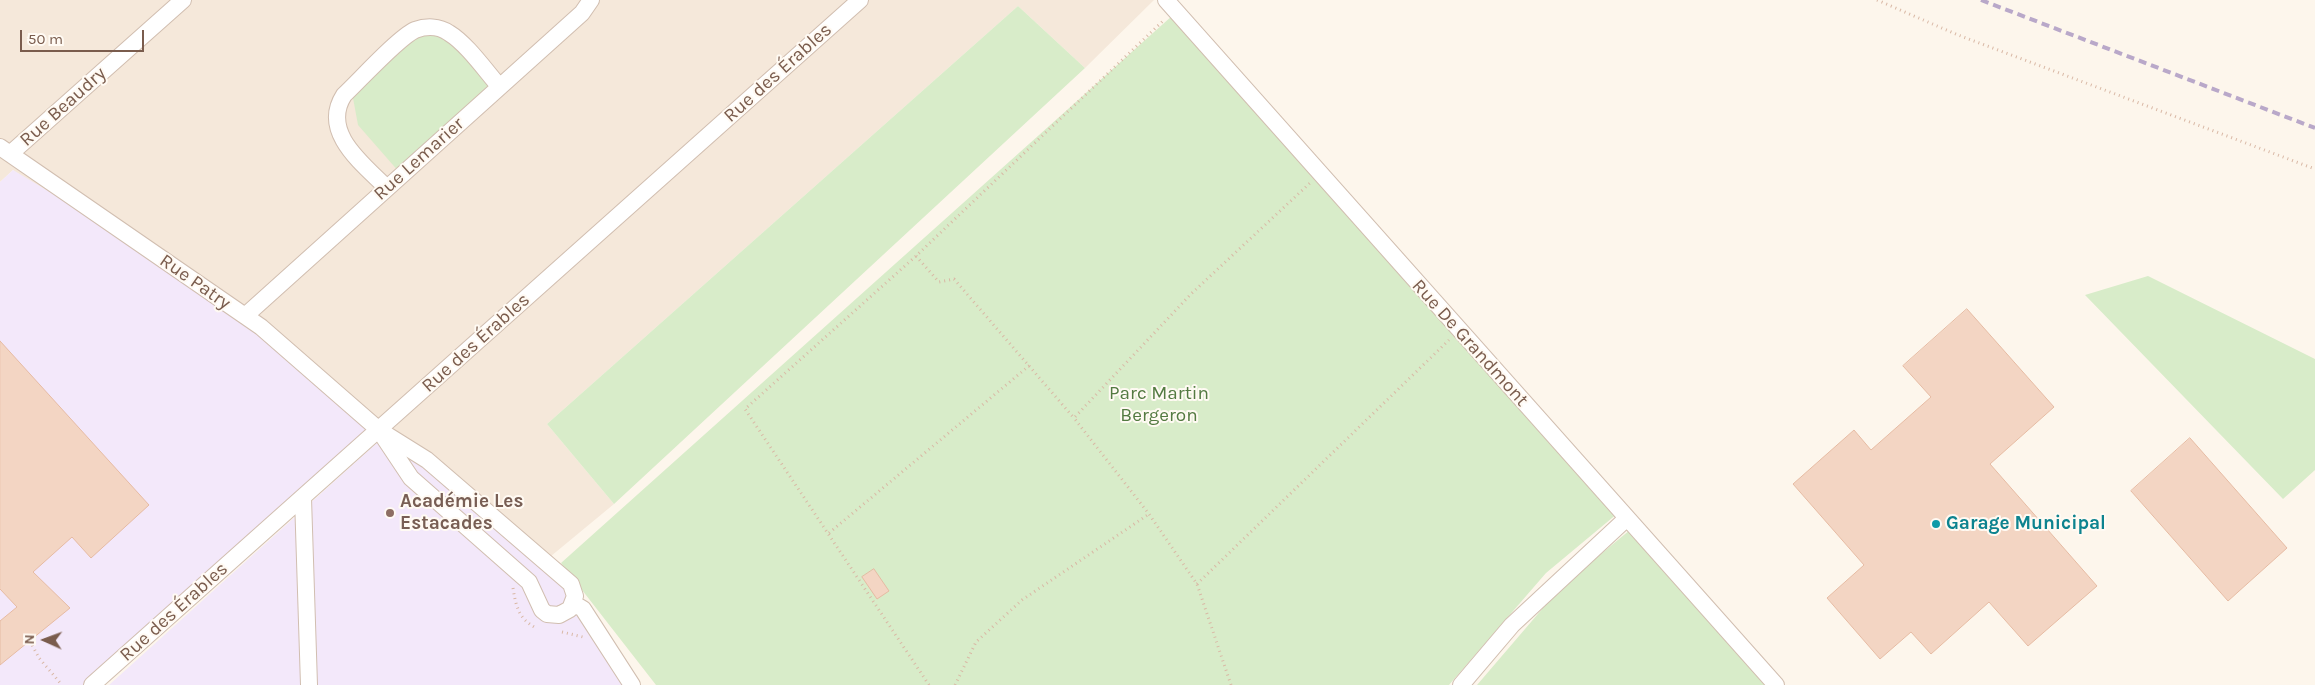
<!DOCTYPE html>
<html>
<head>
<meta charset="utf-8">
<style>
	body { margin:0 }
	#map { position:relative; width:2315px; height:685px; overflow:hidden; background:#fdf6ec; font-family:Karla,sans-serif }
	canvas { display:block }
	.north { position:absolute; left:20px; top:615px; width:50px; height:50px; -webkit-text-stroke:4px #fffaf3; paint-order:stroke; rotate:272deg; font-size:14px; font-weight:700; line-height:20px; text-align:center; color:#7a5c4d }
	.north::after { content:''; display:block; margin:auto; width:18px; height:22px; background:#7a5c4d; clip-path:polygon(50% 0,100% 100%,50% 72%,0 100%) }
	.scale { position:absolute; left:20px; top:30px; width:124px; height:22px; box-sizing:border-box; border:2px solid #7a5c4d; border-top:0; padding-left:6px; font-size:15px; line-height:18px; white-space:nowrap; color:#7a5c4d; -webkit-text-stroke:4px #fffaf3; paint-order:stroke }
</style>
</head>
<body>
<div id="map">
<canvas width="2315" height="685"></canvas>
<div class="north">N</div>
<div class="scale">50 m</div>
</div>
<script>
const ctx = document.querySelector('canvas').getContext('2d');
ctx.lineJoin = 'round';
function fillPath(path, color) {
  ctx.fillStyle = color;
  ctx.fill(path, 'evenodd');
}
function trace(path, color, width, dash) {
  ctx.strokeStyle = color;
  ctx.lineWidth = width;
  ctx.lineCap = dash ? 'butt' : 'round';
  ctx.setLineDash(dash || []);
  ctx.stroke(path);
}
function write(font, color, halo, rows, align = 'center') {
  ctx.font = font + ' Karla,sans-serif';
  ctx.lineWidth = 4;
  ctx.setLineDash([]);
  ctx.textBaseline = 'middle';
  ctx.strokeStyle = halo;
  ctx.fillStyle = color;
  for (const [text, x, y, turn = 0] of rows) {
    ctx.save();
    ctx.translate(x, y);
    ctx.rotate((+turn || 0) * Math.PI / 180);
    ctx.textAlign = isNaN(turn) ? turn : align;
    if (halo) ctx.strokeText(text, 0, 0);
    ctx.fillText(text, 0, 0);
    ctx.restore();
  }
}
fillPath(new Path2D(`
	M0 0H1154L1085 68 1018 6 547 424 614 504 539 566 370 433 13 170 0 182Z`), '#f5e8da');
fillPath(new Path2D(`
	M13 170 242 307 382 428 97 685H0V182Z
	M389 432 570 593 632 685H109Z`), '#f3e8fa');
fillPath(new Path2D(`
	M1018 6 1085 68 614 504 547 424Z
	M1182 7 1624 508 1546 573 1449 685H656L561 563Z
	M449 27 500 85 400 173 358 125 353 98 369 73 424 30Z
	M2148 276 2315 359V470L2283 499 2085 295Z
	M1636 525 1776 685H1477L1561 587Z`), '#d8ecc9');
const building = new Path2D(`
	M1967 309 2054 407 1990 464 2097 586 2028 646 1989 602 1931 654 1911 632 1880 659 1827 598 1864 565 1793 484 1854 430 1871 450 1931 397 1903 366Z
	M0 341 149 505 91 558 72 537 33 572 70 608 0 665V621L17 607 0 589Z
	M2190 438 2287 548 2228 601 2131 491Z
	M874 569 889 591 877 599 862 577Z`);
fillPath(building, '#f3d5c3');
trace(building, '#e6bba3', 1);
const minor = new Path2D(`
	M1166 0 1776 685
	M0 147 261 327 379 430 427 460 571 584 575 596 570 609 559 615 547 614 542 610 529 582 411 478 379 430
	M10 154 183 0
	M387 188C363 164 320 132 344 95 360 80 398 38 415 30 426 26 439 26 449 33 467 44 485 70 499 86
	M245 316 582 13 591 0
	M303 498 309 685
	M573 603 583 609 632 685
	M92 685 860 0
	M1461 685 1512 625 1626 519`);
trace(minor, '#d1beb0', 18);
trace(new Path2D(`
	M1877 0 1958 35 2315 169
	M916 256 939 282 954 279 1074 418
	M829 533 1030 365
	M1197 584 1449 340
	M513 588C516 607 519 619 536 628
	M562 632 583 637
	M30 641 39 658 62 685
	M929 685 745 409 916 256 1164 20
	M955 685 976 642 1022 600 1149 514
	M1231 685 1197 584 1149 514 1074 418 1191 294 1310 183`), '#d9b8a5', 3, [1, 4]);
trace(minor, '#fff', 16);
trace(new Path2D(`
	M1981 0 2315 128`), '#b9a8c9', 4, [8, 5]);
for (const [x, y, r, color] of [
	[390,513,5,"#8d6e63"],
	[1936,524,5,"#0f9aa8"]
]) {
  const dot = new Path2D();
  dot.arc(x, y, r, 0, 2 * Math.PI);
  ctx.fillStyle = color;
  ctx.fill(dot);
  trace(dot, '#fffaf3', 2);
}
write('19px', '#7a5c4d', '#fffaf3', [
	["Rue des Érables",778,73,-42],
	["Rue Beaudry",63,107,-42],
	["Rue Lemarier",419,159,-42],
	["Rue Patry",195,282,35],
	["Rue des Érables",476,343,-42],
	["Rue De Grandmont",1470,343,48],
	["Rue des Érables",174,612,-42]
]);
write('19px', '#537a41', '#fffaf3', [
	["Parc Martin",1159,394],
	["Bergeron",1159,416]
]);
write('bold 19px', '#785e54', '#fffaf3', [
	["Académie Les",400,502],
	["Estacades",400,524]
], 'left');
write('bold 19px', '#0d838f', '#fffaf3', [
	["Garage Municipal",1946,524]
], 'left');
</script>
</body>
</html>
